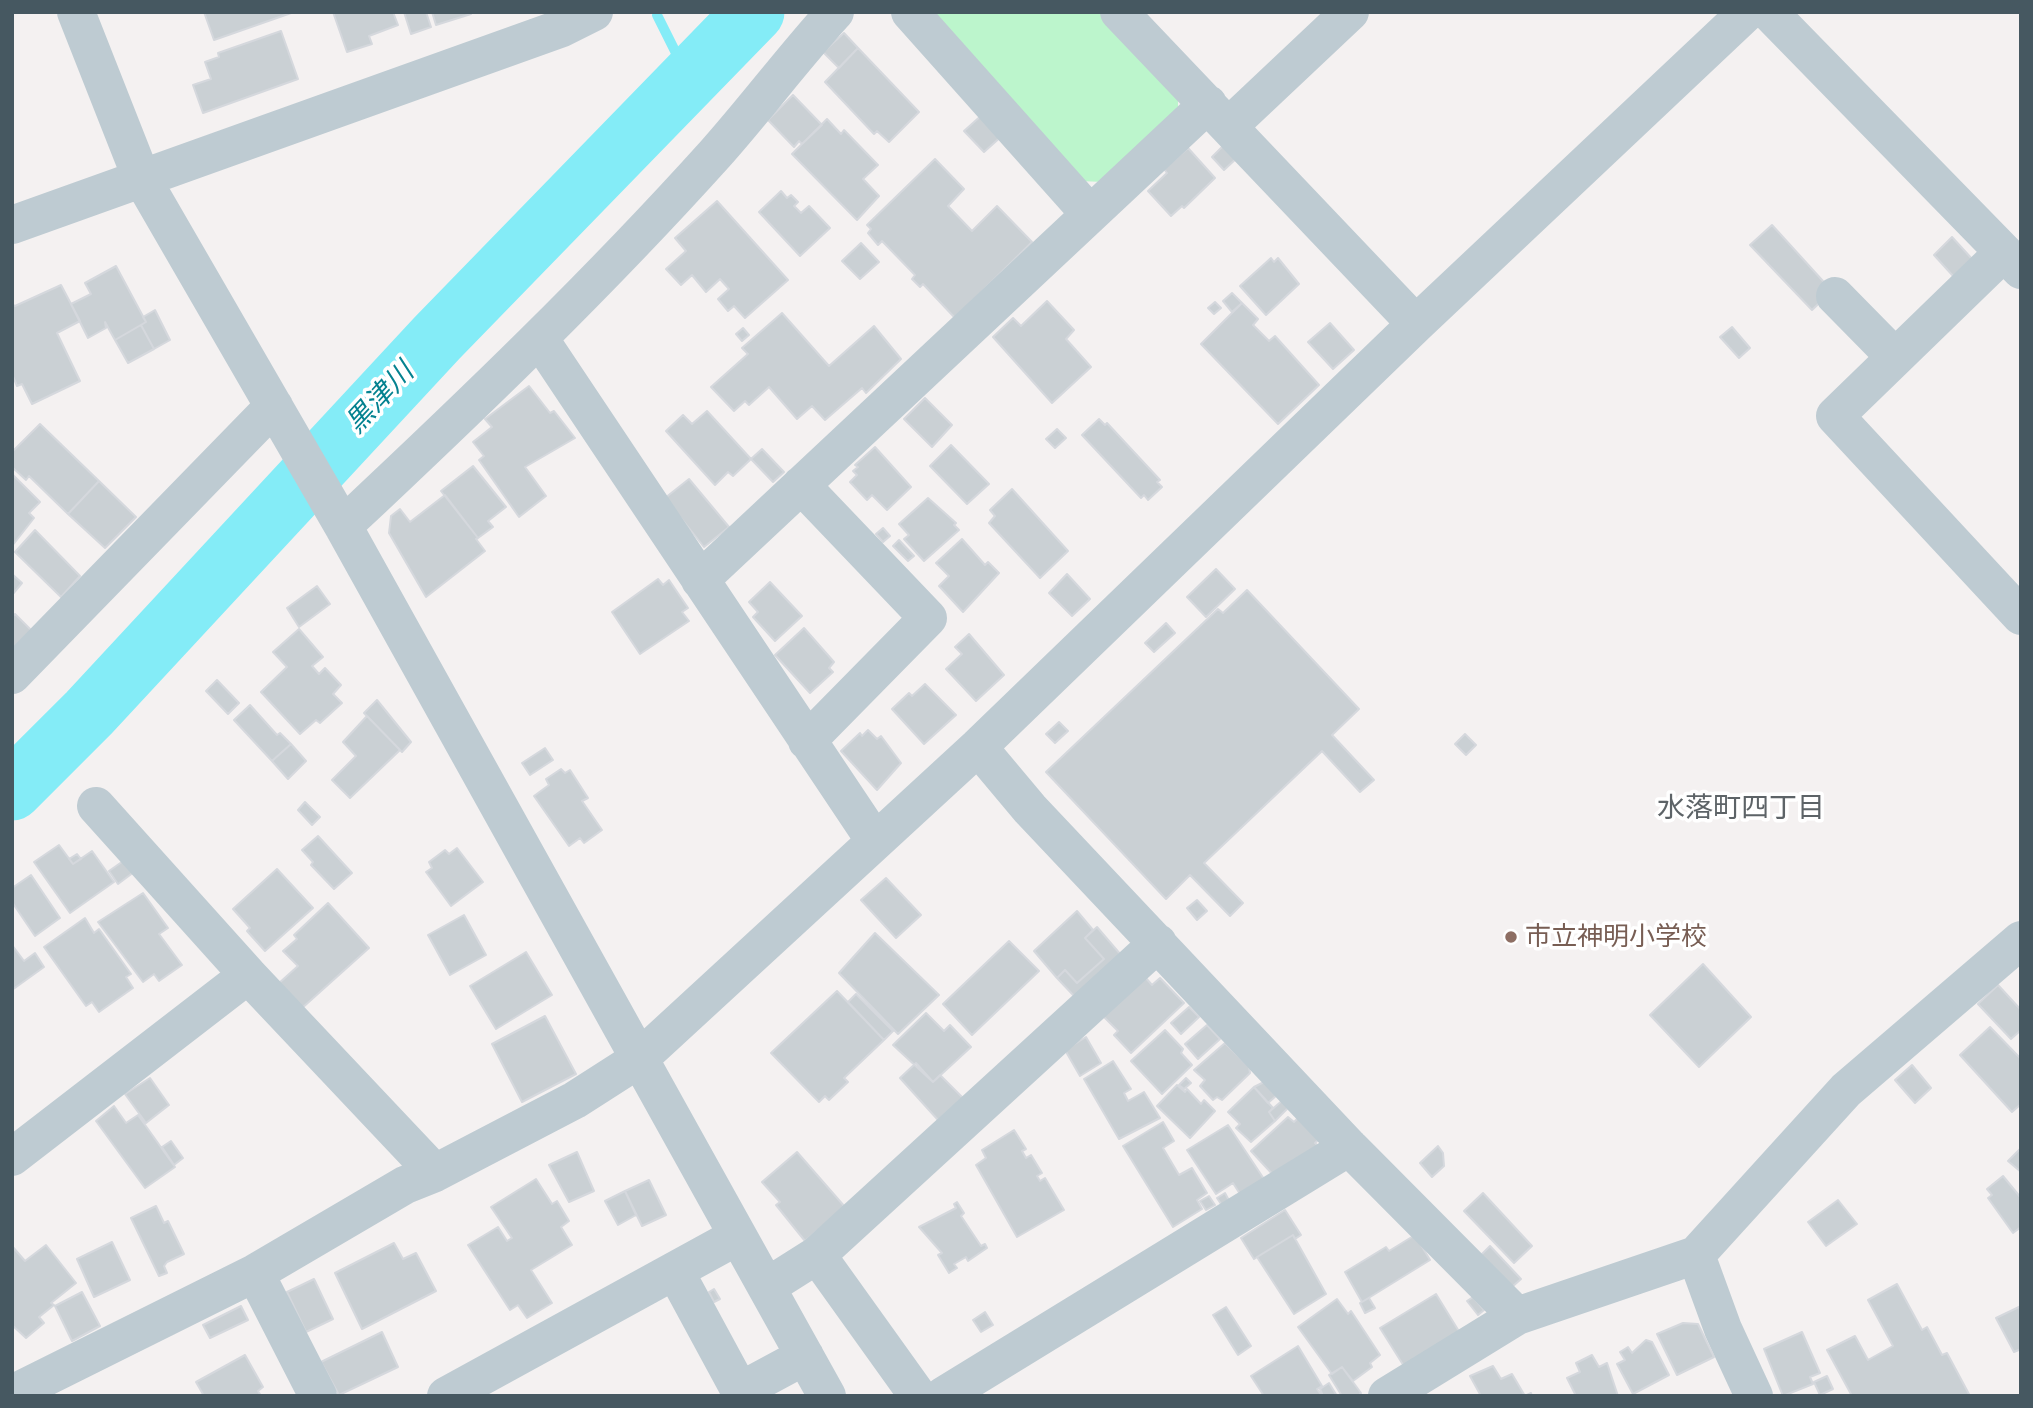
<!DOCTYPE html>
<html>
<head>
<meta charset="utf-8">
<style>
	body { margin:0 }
	#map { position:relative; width:2033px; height:1408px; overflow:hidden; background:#f4f1f1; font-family:"Alegreya Sans",sans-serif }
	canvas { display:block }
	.frame { position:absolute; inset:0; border:14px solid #465861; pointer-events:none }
</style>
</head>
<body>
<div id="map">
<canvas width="2033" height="1408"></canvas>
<div class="frame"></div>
</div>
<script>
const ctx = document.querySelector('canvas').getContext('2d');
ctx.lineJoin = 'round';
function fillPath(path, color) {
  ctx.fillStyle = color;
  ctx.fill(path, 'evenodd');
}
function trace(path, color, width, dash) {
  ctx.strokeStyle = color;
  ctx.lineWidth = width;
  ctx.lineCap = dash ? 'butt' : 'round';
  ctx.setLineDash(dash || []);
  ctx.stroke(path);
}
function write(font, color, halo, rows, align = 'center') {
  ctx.font = font + ' "Alegreya Sans","Noto Sans JP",sans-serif';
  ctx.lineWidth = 7;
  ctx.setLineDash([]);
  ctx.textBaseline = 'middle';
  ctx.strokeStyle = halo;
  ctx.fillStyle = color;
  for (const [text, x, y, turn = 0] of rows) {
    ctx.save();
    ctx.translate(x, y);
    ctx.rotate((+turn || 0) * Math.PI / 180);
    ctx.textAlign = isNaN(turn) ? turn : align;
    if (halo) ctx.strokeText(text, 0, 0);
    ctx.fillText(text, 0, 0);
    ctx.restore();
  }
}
fillPath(new Path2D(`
	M921 12H1103L1178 91V111L1104 182 1079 181Z`), '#bcf5cc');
trace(new Path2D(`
	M657 15 689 79`), '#84ecf7', 10);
trace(new Path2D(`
	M12 790 89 713 437 338 754 12`), '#84ecf7', 61);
const building = new Path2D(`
	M204 12H294L214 40Z
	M333 12H393L398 25 369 36 372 44 347 52Z
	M404 12H426L431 27 411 34Z
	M432 12H470L471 14 436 25Z
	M281 31 298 79 203 113 193 85 211 79 205 62 219 57 218 53Z
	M844 33 858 48 839 68 823 52Z
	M858 48 919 112 889 142 877 131 874 134 825 82Z
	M793 95 822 125 802 144 799 141 794 147 768 120Z
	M983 114 1003 135 984 152 964 131Z
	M827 119 841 134 844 130 878 165 863 179 879 196 857 220 792 154Z
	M1226 143 1238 157 1224 170 1212 157Z
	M1188 148 1215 178 1184 208 1182 206 1171 216 1148 191 1167 173 1164 169Z
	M935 159 964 189 948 206 972 231 997 206 1032 242 955 318 923 284 920 287 912 279 915 275 882 241 878 245 868 233 871 229 867 225Z
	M781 191 787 198 791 195 798 202 794 206 801 213 809 206 830 228 800 256 759 212Z
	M717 201 788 280 745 318 734 306 728 311 718 299 729 289 720 279 706 292 692 275 681 285 666 269 686 251 675 238Z
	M1772 225 1832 291 1812 310 1750 245Z
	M1952 237 1973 260 1954 277 1934 255Z
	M861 243 879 262 860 279 842 261Z
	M1271 258 1274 262 1278 258 1299 284 1266 315 1240 286Z
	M116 266 146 322 115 340 105 322 106 328 88 338 71 304 91 294 85 283Z
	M61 285 80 321 57 333 80 381 32 404 22 384 17 386 12 374V304L15 306Z
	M1232 293 1242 303 1232 312 1223 301Z
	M1047 301 1074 330 1066 339 1091 367 1052 403 993 337 1013 318 1021 326Z
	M1215 302 1221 308 1214 314 1208 308Z
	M1242 303 1258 319 1253 325 1269 341 1275 336 1319 385 1278 424 1201 344Z
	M155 310 170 340 154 349 141 325 146 322 143 317Z
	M782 313 829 366 874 326 901 359 866 393 862 388 825 420 812 406 797 419 769 387 749 405 745 401 734 411 711 387 748 354 742 348Z
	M1330 323 1354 350 1333 369 1308 342Z
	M141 325 154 349 128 363 115 340Z
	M1732 327 1750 348 1739 358 1720 337Z
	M743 328 749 335 742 341 736 334Z
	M529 386 550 413 554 411 575 438 525 467 546 496 519 517 479 460 484 456 473 442 492 427 485 419Z
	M925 398 952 425 932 447 904 419Z
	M707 411 751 459 733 476 728 472 715 485 666 431 683 415 692 424Z
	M1099 419 1105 425 1107 423 1160 480 1157 482 1162 487 1148 500 1144 495 1141 498 1082 435Z
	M40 424 99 481 68 514 29 476 26 480 12 467V452Z
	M1057 429 1066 438 1055 448 1046 439Z
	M951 445 989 484 967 504 930 466Z
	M875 447 911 487 887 510 872 495 867 500 850 482 857 475 853 471 858 467 855 465Z
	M762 449 784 472 773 482 751 459Z
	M473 466 506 507 488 521 493 527 478 538 441 491Z
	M12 474 40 502 29 513 34 518 12 546Z
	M689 479 729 527 704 547 665 498Z
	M99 481 136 517 105 548 68 514Z
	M1012 489 1068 551 1040 578 989 523 995 516 990 510Z
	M445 495 478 538 476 539 485 551 426 597 389 533 391 516 400 509 410 522Z
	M928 498 956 523 954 525 959 530 924 561 904 539 909 535 899 524Z
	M883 528 890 536 883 542 876 534Z
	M35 530 80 576 61 597 15 552Z
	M962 539 985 565 988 562 999 573 963 612 939 586 949 576 936 563Z
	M899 540 914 556 908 561 893 546Z
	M1216 569 1235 589 1206 617 1187 597Z
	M12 574 22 583 12 595Z
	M1067 574 1090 599 1072 616 1049 593Z
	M658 579 663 585 669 580 688 608 682 612 689 621 640 654 612 612Z
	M770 582 802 616 775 641 753 617 758 612 749 602Z
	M317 586 330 604 299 627 287 608Z
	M1247 590 1359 709 1332 735 1374 780 1360 792 1322 751 1204 863 1243 903 1230 916 1190 875 1166 899 1046 772 1218 609 1223 613Z
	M15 614 31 630 12 650V617Z
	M1166 623 1175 633 1154 652 1145 643Z
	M804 628 834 662 829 668 833 672 810 693 775 655Z
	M299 629 323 657 312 666 319 674 325 668 341 685 333 694 342 703 320 723 316 720 300 734 261 692 287 667 273 652Z
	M969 634 1004 675 976 701 946 669 962 654 955 647Z
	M217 680 239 703 228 714 206 691Z
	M925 684 956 715 924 744 892 709 909 693 912 696Z
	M377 700 411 742 402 752 364 713Z
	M250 705 277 735 280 733 291 744 272 761 234 720Z
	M367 716 400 750 350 798 332 780 356 756 343 742Z
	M1059 722 1068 731 1055 743 1046 734Z
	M868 730 877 739 881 736 901 763 877 790 841 751 860 733 862 736Z
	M1465 734 1476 745 1466 755 1455 744Z
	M291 744 306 761 288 779 272 761Z
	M545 748 553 760 530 775 522 763Z
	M561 769 565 773 570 770 588 798 582 801 602 830 584 843 580 838 569 846 534 796 549 785 546 779Z
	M305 802 320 817 312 825 298 810Z
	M318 836 352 873 334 889 311 865 313 862 302 850Z
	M59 845 73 864 92 851 114 882 70 913 34 862Z
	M457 848 483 882 451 906 426 872 432 868 429 862 445 850 449 854Z
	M77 854 81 859 73 864 69 859Z
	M126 859 134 872 118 884 109 871Z
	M277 869 313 908 265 951 247 931 250 928 233 909Z
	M31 875 60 918 35 936 12 902V888Z
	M886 878 921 915 896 938 861 900Z
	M143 893 168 928 159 934 182 965 159 981 154 974 143 982 98 922Z
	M1197 900 1207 911 1197 920 1187 908Z
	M328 903 369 948 301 1009 278 984 298 966 283 951 297 939 294 935Z
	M1077 911 1093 930 1085 938 1104 959 1077 983 1065 970 1057 978 1034 951Z
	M464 915 486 955 450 975 428 935Z
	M85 918 94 933 99 929 131 974 126 977 133 988 99 1012 92 1002 86 1006 44 947Z
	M1097 927 1121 955 1075 997 1057 978 1065 970 1077 983 1104 959 1085 938Z
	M875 933 939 995 898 1034 839 973Z
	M1009 941 1039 971 972 1035 943 1004Z
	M12 945 24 961 35 953 44 967 12 990Z
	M526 952 552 995 496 1029 470 986Z
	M1703 964 1751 1017 1699 1067 1650 1015Z
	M1145 977 1152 985 1160 978 1184 1003 1131 1053 1114 1035 1118 1031 1103 1016Z
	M1998 985 2021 1010V1030L2011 1039 1978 1004Z
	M837 991 884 1040 844 1078 848 1082 829 1100 825 1096 819 1102 771 1053Z
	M856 994 893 1031 884 1040 848 1002Z
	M1189 1007 1199 1017 1181 1034 1171 1023Z
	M926 1013 944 1031 950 1025 971 1047 933 1082 893 1045Z
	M545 1016 576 1074 522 1102 492 1044Z
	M1207 1025 1220 1039 1198 1059 1185 1044Z
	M1990 1027 2021 1059V1104L2012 1112 1960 1055Z
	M1165 1030 1183 1049 1181 1053 1192 1065 1162 1094 1131 1061Z
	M1086 1037 1101 1063 1080 1076 1065 1050Z
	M1225 1043 1249 1067 1250 1073 1222 1100 1217 1097 1213 1100 1200 1086 1205 1080 1194 1070Z
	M1113 1061 1131 1089 1124 1093 1128 1101 1144 1092 1160 1118 1119 1139 1084 1079Z
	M916 1063 933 1082 940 1075 963 1098 938 1120 900 1078Z
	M1912 1065 1931 1088 1915 1103 1895 1080Z
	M150 1078 169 1105 146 1123 125 1094Z
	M1186 1078 1191 1083 1184 1089 1179 1085Z
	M1264 1082 1277 1095 1268 1103 1254 1087Z
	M1177 1085 1185 1092 1187 1089 1201 1104 1204 1100 1215 1111 1190 1138 1157 1106Z
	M1254 1087 1273 1108 1269 1112 1275 1121 1251 1142 1236 1128 1240 1124 1228 1112Z
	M1284 1099 1290 1106 1275 1121 1269 1112Z
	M114 1106 126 1123 138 1115 175 1167 145 1188 96 1121Z
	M1288 1117 1294 1122 1298 1118 1318 1140 1315 1143 1318 1146 1276 1178 1251 1151Z
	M1163 1122 1174 1141 1163 1148 1179 1175 1192 1168 1207 1193 1197 1200 1202 1209 1173 1227 1123 1146Z
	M1228 1125 1264 1179 1240 1194 1233 1183 1216 1194 1187 1150Z
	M1014 1130 1026 1149 1022 1151 1026 1158 1031 1155 1042 1173 1037 1176 1040 1181 1045 1178 1064 1210 1017 1237 976 1165 986 1158 982 1150Z
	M171 1141 183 1158 174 1165 162 1147Z
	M1438 1146 1443 1153 1444 1166 1432 1177 1420 1163Z
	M2021 1148V1172L2008 1161Z
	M577 1152 594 1191 569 1202 549 1165Z
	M797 1152 845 1207 805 1241 776 1205 780 1202 762 1182Z
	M2003 1176 2021 1198V1227L2013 1233 1988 1198 1992 1195 1987 1189Z
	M536 1179 552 1204 557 1201 569 1221 561 1227 572 1245 531 1270 552 1303 527 1318 518 1305 510 1310 468 1245 498 1227 507 1241 512 1238 491 1207Z
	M649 1180 666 1215 642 1226 625 1191Z
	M625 1191 636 1215 618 1225 605 1201Z
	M1225 1193 1232 1206 1225 1210 1217 1198Z
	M1483 1193 1532 1246 1514 1263 1464 1211Z
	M1209 1196 1215 1205 1206 1210 1200 1201Z
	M1838 1200 1857 1224 1826 1246 1808 1222Z
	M957 1202 964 1213 961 1216 981 1246 985 1244 987 1248 968 1261 966 1257 954 1264 957 1268 949 1273 938 1255 942 1253 919 1227 956 1208 954 1204Z
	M156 1206 164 1223 168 1221 184 1254 167 1262 164 1266 167 1273 159 1276 131 1218Z
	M1285 1210 1301 1235 1295 1239 1293 1235 1254 1259 1241 1238Z
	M1293 1235 1326 1294 1294 1314 1257 1257Z
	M1415 1235 1430 1260 1362 1302 1345 1272 1386 1247 1389 1251Z
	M112 1242 130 1280 94 1297 77 1259Z
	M394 1243 403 1259 416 1253 436 1291 362 1329 335 1273Z
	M46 1245 76 1283 51 1303 54 1305 39 1317 44 1323 26 1338 12 1325V1246L25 1261Z
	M1490 1246 1521 1279 1512 1287 1481 1255Z
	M314 1279 333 1319 306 1332 287 1292Z
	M1897 1284 1922 1330 1927 1327 1942 1355 1947 1353 1970 1396H1852L1827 1350 1855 1336 1868 1360 1893 1346 1868 1300Z
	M714 1289 720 1299 714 1302 709 1292Z
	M82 1292 100 1326 72 1341 55 1306Z
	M1436 1294 1460 1333 1407 1371 1380 1328Z
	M1473 1297 1484 1310 1478 1315 1467 1301Z
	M1369 1298 1375 1308 1365 1313 1360 1303Z
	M1337 1299 1348 1314 1351 1311 1380 1355 1370 1363 1372 1367 1353 1381 1342 1367 1332 1374 1298 1327Z
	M241 1306 248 1320 210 1338 203 1325Z
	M2021 1306V1349L2014 1352 1996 1318Z
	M1226 1307 1251 1346 1238 1355 1213 1315Z
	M985 1312 993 1325 981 1332 973 1320Z
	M1683 1323 1698 1324 1714 1357 1677 1375 1657 1334Z
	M382 1332 398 1367 339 1395 321 1362Z
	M1802 1332 1820 1373 1810 1377 1813 1384 1783 1396 1764 1349Z
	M1646 1340 1652 1342 1669 1375 1633 1394 1617 1364 1625 1360 1620 1352 1628 1347 1632 1353Z
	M1298 1346 1322 1386 1317 1389 1322 1396H1264L1251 1376Z
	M245 1355 263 1387 258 1391 261 1396H204L196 1382Z
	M1592 1355 1599 1367 1607 1363 1618 1396H1576L1567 1378 1580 1372 1576 1363Z
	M1493 1366 1501 1379 1512 1374 1525 1396 1531 1393 1532 1396H1481L1470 1376Z
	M1342 1367 1361 1393 1358 1396H1342L1329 1375Z
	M1827 1376 1833 1389 1820 1395 1814 1382Z
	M1329 1383 1337 1396H1323L1320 1389Z`);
fillPath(building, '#cad0d4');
trace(building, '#d5d8dd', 2);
trace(new Path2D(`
	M76 12 141 177 343 526 827 1396
	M910 12 1090 214
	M1119 12 1416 324
	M1769 12 2021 270
	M1229 126 1350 12
	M12 225 562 28 594 12
	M2003 253 1835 416 2021 616
	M1835 296 1895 357
	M539 338 875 841
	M801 485 928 618 807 741
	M343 526C471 406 597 285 715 154 756 108 793 58 835 12
	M700 580 1208 104
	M12 675 274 406
	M978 747 1030 809 1349 1147 1517 1316
	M96 806 248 975 435 1173
	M12 1157 248 975
	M817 1255 1158 943
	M1696 1255 1723 1329 1754 1396
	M675 1271 740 1391
	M255 1273 318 1396
	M768 1286 817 1255 918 1396
	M12 1394 255 1273 405 1185 435 1173 575 1100 639 1059 978 747 1416 324 1747 12
	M446 1396 736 1237
	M742 1396 740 1391 805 1356
	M943 1396 1349 1147
	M1387 1396 1517 1316 1696 1255 1846 1090 2021 940`), '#becbd2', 38);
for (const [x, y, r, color] of [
	[1511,937,7,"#8d6e63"]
]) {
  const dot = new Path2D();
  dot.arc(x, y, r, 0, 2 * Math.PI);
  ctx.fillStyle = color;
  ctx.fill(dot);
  trace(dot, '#fff', 2.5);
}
write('26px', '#785e54', '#fff', [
	["市立神明小学校",1525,937]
], 'left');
write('italic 28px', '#048290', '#fff', [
	["黒津川",380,398,-47]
]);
write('28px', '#5d6367', '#fff', [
	["水落町四丁目",1741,809]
]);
</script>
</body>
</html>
